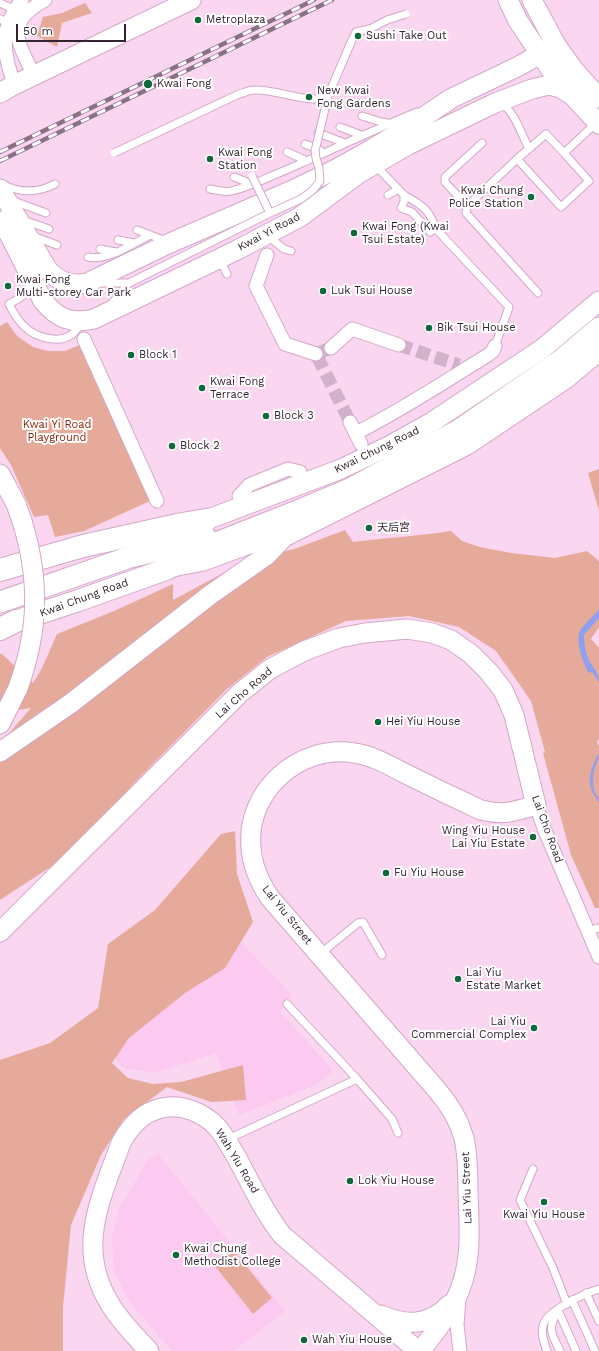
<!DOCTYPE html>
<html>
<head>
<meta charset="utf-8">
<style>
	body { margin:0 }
	#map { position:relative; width:599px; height:1351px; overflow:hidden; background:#fad6f1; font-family:"Work Sans",sans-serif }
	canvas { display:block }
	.scale { position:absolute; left:16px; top:24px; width:110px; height:18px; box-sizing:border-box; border:2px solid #342330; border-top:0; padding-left:5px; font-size:12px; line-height:14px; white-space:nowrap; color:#342330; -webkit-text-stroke:3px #fff; paint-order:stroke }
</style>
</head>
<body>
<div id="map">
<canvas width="599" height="1351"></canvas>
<div class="scale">50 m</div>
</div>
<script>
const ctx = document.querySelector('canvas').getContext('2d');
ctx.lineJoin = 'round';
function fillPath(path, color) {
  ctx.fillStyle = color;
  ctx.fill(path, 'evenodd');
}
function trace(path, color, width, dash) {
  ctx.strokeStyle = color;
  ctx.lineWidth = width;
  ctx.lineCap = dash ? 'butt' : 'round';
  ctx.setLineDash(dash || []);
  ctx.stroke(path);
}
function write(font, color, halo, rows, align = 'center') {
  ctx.font = font + ' "Work Sans","Noto Sans TC",sans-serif';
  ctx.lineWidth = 4;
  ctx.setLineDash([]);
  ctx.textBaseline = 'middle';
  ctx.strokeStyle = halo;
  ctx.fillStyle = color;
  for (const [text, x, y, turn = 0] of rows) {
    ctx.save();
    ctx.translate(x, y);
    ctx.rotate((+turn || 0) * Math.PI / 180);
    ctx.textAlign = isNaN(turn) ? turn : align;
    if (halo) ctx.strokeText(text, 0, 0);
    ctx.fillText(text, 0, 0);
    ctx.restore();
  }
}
fillPath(new Path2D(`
	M234 935 292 995 287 1004 280 1012 329 1066 332 1073 315 1085 239 1115 216 1053 154 1073 126 1069 118 1063 105 1044Z
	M158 1154 285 1311 234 1351H172L129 1301 114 1271 112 1238 119 1209 148 1160Z`), '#fcc9f0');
fillPath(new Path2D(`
	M85 3 92 13 62 23 57 47 37 36 43 17 62 13Z
	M7 322 17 336 33 347 48 351H65L80 345 150 501 84 531 55 537 48 515 34 517 11 465 0 448V326Z
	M599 469V511L588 473Z
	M345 530 353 542C385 538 419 536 451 531L462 541 480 547 511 553 555 558 587 551 599 561V627L591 639 599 648V740L597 741 599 746V908H595L571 855 543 753 545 752 531 701 496 651 459 627 409 616 346 621 267 657 227 689 135 782 75 851 0 900V753L11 731 31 708 0 713V654H2L33 683 42 668 57 634 114 611 173 584V600L238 565 297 548Z
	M235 831 237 874 253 922 225 968 185 993 129 1038 112 1063 128 1078 153 1084 181 1082 243 1065 246 1100 211 1102 167 1087 124 1119 101 1155 71 1225 63 1307V1351H0V1060L50 1043 98 1008 108 944 155 910 221 834Z
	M234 1251 272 1298 253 1314 215 1266Z`), '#e6aa9b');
fillPath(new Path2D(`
	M599 610V618L584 635C584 643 585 651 588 658 592 667 599 672 599 682L593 673 588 672C583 662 574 639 581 629 586 622 593 616 599 610Z
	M599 753C599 762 593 768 593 777 593 782 593 789 595 793 597 797 599 797 599 802 585 786 589 770 599 753Z`), '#90a0f1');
trace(new Path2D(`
	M399 345 459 365
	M331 348 316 354 350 422`), '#d2b2ca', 13, [13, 6]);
const lane = new Path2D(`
	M0 3 13 9
	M0 19 6 22
	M501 104C513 108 523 137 529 149
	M362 116 381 122 388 123
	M340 127 361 135
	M318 133 345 143
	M305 144 320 150
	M287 152 307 161
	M564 153 546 134 517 159 561 207 589 181 564 153 597 122
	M517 159 467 206 466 213 538 293
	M375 165 404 195V202L401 208 412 212 430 232 435 228
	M234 177 252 184
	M2 184C19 193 38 193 55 184
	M210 189C217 190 224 193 231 191 250 187 268 177 286 170 330 151 373 130 417 112
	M388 195 398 189
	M404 195C420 204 430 209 435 228L509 307 495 346
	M11 200 46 213
	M467 206 445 182V177L482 143
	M23 220 49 229
	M137 230 166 241
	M33 236 57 245
	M268 236 284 249 291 251
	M118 240 134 243
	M100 249 116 252
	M88 257C109 261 132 244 150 235
	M220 260 227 274
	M31 283C29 294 18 299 9 304 13 312 18 321 25 327 35 337 58 344 71 335 75 333 78 327 81 323
	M99 283H129
	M111 304 129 283
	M588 931 599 928
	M320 954 358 923 363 922 382 955
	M287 1004 357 1079 392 1119 398 1133
	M226 1140 357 1079
	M533 1169 520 1200 553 1268 567 1304
	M586 1293 599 1321
	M572 1300 595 1351
	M558 1310 576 1351
	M557 1312C547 1330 552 1334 560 1351
	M547 1351C544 1343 540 1332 544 1323 549 1310 585 1293 599 1289`);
const street = new Path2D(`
	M34 76C18 41 3 23 45 0
	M15 85C2 54 0 26 22 0
	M267 255 256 286 285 344 316 354
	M84 339 157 501
	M331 348 352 329 399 345
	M350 422 361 444
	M356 433C402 410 444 382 488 355L493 351 495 346
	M239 496 249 485 288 469 300 472
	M536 805 545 831 599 957
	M459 1298 457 1325 460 1351`);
const secondary = new Path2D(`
	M508 0 518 21 557 79 599 124
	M532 0 556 45 574 70 599 98
	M0 42 2 36
	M0 93 12 86 191 0
	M0 189 48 270C59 282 71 286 87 283L170 243 295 189 336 169 372 149 407 128 452 98 519 66 556 45
	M0 221 9 234 43 301C58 319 71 324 94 319L237 250 300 217 358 174 408 145 495 103 532 89 549 85 561 88 573 96
	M0 474 16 504 22 521
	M192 527 206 520 341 469 389 446 432 422 542 349 599 301
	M173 567 203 561 255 542 284 537 467 445 567 378 599 351
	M0 724 18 688
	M0 752 70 704 210 595 267 555 284 537
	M0 932 240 693 270 669 304 651 339 638 365 633 407 629 432 633 451 640 471 654 488 671 503 690 514 715 536 805C515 811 504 816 481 810 455 798 428 785 402 772 387 764 371 755 354 753 299 744 246 791 251 847 252 866 260 883 270 898L437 1090C449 1104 459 1120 464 1138 468 1156 468 1175 468 1193 469 1224 472 1257 461 1287 452 1311 436 1332 420 1351
	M381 1315C406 1326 429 1326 449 1305
	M149 1351C135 1336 120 1321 110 1304 75 1248 101 1198 121 1143 130 1126 143 1112 162 1108 181 1103 204 1113 217 1127 225 1136 231 1148 237 1158 251 1184 264 1212 282 1235L418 1351`);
const primary = new Path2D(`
	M0 602 130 557 160 550 205 536
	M16 621 77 601 167 569 196 551 295 512 350 489 459 430 560 361 599 328`);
const highway = new Path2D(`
	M0 570 83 546 182 524 206 520
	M0 629 16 621`);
trace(lane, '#d3a7c8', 9);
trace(street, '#d3a7c8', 15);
trace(secondary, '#d3a7c8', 21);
trace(primary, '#d3a7c8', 23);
trace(highway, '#d3a7c8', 24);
trace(lane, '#fff', 7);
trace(street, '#fff', 13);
trace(secondary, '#fff', 19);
trace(primary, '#fff', 21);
trace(highway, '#fff', 22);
const rail = new Path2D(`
	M0 152 314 0
	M0 161 332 0`);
trace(rail, '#8a7184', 4.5);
trace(rail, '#fff', 3, [9]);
const laneBridge = new Path2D(`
	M114 153 239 94C244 93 249 90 254 90 274 88 313 106 328 96
	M252 176 270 213
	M129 283 270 213 301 199 313 190 320 181 319 168 316 158 315 151 328 96 352 40 356 32 370 29 387 20 406 14`);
const secondaryBridge = new Path2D(`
	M18 688C39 629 40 580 22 521`);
trace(laneBridge, '#d3a7c8', 9, []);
trace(secondaryBridge, '#d3a7c8', 21, []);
trace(laneBridge, '#fff', 7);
trace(secondaryBridge, '#fff', 19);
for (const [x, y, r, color] of [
	[198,20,4,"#0f693b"],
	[358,36,4,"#0f693b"],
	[148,84,5,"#0f693b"],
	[309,97,4,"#0f693b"],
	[210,159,4,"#0f693b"],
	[531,197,4,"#0f693b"],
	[354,233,4,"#0f693b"],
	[8,286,4,"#0f693b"],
	[323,291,4,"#0f693b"],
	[429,328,4,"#0f693b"],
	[131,355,4,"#0f693b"],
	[202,388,4,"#0f693b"],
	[266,416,4,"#0f693b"],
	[172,446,4,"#0f693b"],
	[369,528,4,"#0f693b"],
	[378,722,4,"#0f693b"],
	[533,837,4,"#0f693b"],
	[386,873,4,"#0f693b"],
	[458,979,4,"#0f693b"],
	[534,1028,4,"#0f693b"],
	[350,1181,4,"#0f693b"],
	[544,1202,4,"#0f693b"],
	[176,1255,4,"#0f693b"],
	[304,1340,4,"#0f693b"]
]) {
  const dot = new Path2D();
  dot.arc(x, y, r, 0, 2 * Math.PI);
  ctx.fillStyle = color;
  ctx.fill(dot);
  trace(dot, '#fff', 1.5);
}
write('11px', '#342330', '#fff', [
	["Metroplaza",206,20],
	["Sushi Take Out",366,36],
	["Kwai Fong",157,84],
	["New Kwai",317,91],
	["Fong Gardens",317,104],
	["Kwai Fong",218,153],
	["Station",218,166],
	["Kwai Chung",523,191,"right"],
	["Police Station",523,204,"right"],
	["Kwai Fong (Kwai",362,227],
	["Tsui Estate)",362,240],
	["Kwai Fong",16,280],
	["Multi-storey Car Park",16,293],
	["Luk Tsui House",331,291],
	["Bik Tsui House",437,328],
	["Block 1",139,355],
	["Kwai Fong",210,382],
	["Terrace",210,395],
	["Block 3",274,416],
	["Block 2",180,446],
	["天后宮",377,528],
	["Hei Yiu House",386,722],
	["Wing Yiu House",525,831,"right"],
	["Lai Yiu Estate",525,844,"right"],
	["Fu Yiu House",394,873],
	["Lai Yiu",466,973],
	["Estate Market",466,986],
	["Lai Yiu",526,1022,"right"],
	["Commercial Complex",526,1035,"right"],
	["Lok Yiu House",358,1181],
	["Kwai Yiu House",544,1215,"center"],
	["Kwai Chung",184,1249],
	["Methodist College",184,1262],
	["Wah Yiu House",312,1340]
], 'left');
write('11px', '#342330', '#fff', [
	["Kwai Yi Road",269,232,-28],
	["Kwai Chung Road",377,450,-26],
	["Kwai Chung Road",84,598,-20],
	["Lai Cho Road",244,693,-41],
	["Lai Cho Road",547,829,70],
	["Lai Yiu Street",287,915,51],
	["Wah Yiu Road",237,1161,59],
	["Lai Yiu Street",467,1188,-92]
]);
write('11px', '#8c1f00', '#fff', [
	["Kwai Yi Road",57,425],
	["Playground",57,438]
]);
</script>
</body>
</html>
